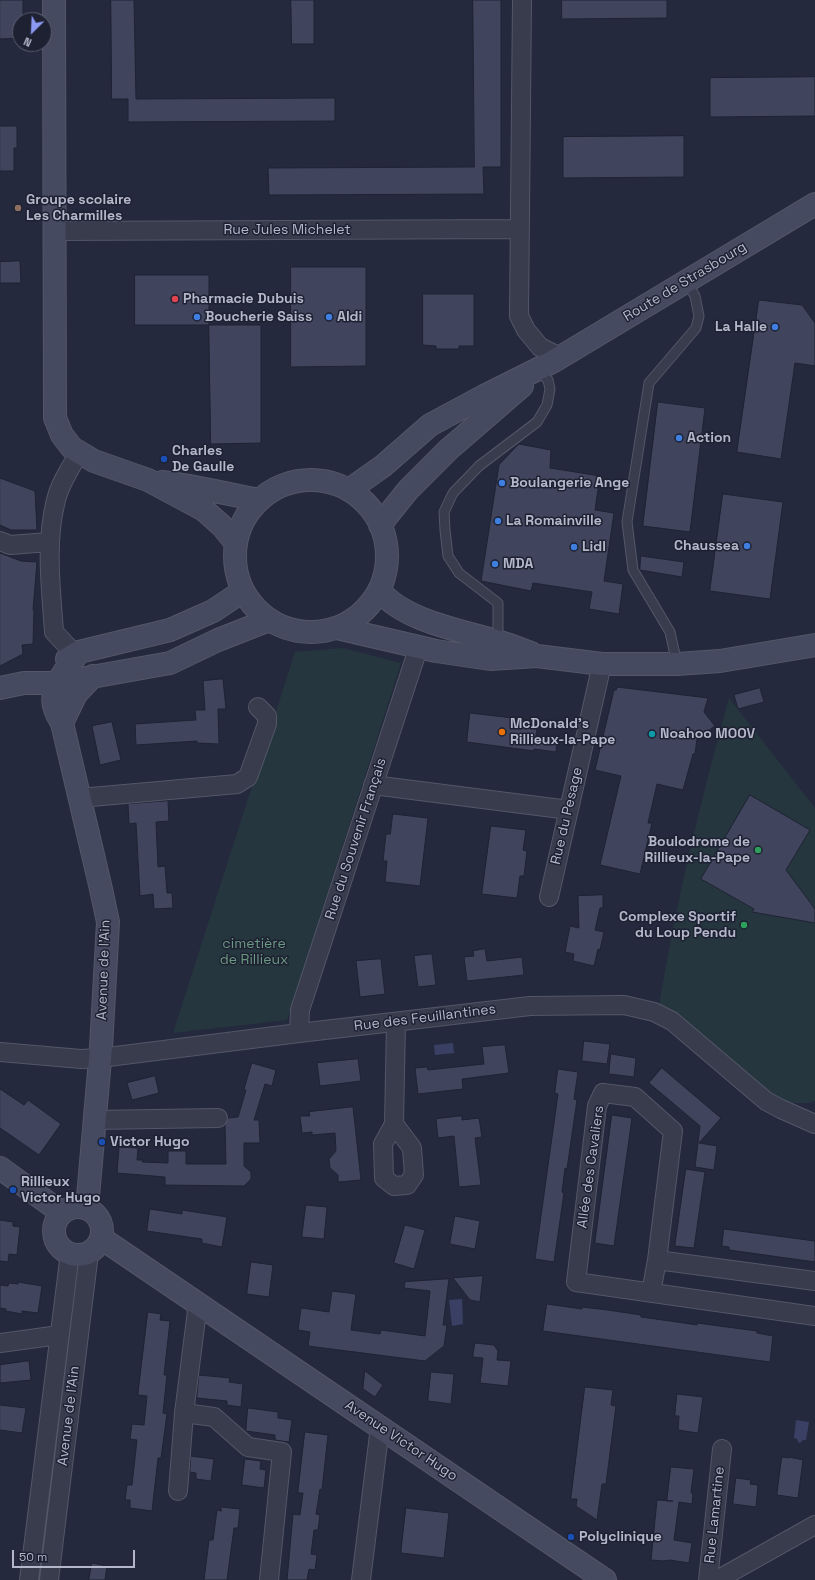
<!DOCTYPE html>
<html>
<head>
<meta charset="utf-8">
<style>
	body { margin:0 }
	#map { position:relative; width:815px; height:1580px; overflow:hidden; background:#24293d; font-family:"Space Grotesk",sans-serif }
	canvas { display:block }
	.north { position:absolute; left:12px; top:12px; width:40px; height:40px; box-sizing:border-box; background:#1d2132; border:1px solid #595d6e; border-radius:50%; rotate:204deg; font-size:11px; font-weight:700; line-height:16px; text-align:center; color:#b4b7c9 }
	.north::after { content:''; display:block; margin:auto; width:14px; height:18px; background:#8c9af6; clip-path:polygon(50% 0,100% 100%,50% 72%,0 100%) }
	.scale { position:absolute; left:12px; top:1550px; width:123px; height:18px; box-sizing:border-box; border:2px solid #b4b7c9; border-top:0; padding-left:5px; font-size:12px; line-height:14px; white-space:nowrap; color:#b4b7c9; -webkit-text-stroke:3px #1d2132; paint-order:stroke }
</style>
</head>
<body>
<div id="map">
<canvas width="815" height="1580"></canvas>
<div class="north">N</div>
<div class="scale">50 m</div>
</div>
<script>
const ctx = document.querySelector('canvas').getContext('2d');
ctx.lineJoin = 'round';
function fillPath(path, color) {
  ctx.fillStyle = color;
  ctx.fill(path, 'evenodd');
}
function trace(path, color, width, dash) {
  ctx.strokeStyle = color;
  ctx.lineWidth = width;
  ctx.lineCap = dash ? 'butt' : 'round';
  ctx.setLineDash(dash || []);
  ctx.stroke(path);
}
function write(font, color, halo, rows, align = 'center') {
  ctx.font = font + ' "Space Grotesk",sans-serif';
  ctx.lineWidth = 3;
  ctx.setLineDash([]);
  ctx.textBaseline = 'middle';
  ctx.strokeStyle = halo;
  ctx.fillStyle = color;
  for (const [text, x, y, turn = 0] of rows) {
    ctx.save();
    ctx.translate(x, y);
    ctx.rotate((+turn || 0) * Math.PI / 180);
    ctx.textAlign = isNaN(turn) ? turn : align;
    if (halo) ctx.strokeText(text, 0, 0);
    ctx.fillText(text, 0, 0);
    ctx.restore();
  }
}
fillPath(new Path2D(`
	M343 648 401 663 287 1020 173 1033 295 652Z
	M729 698 815 808V1101C799 1106 786 1102 772 1095L659 1006C676 902 701 799 729 698Z`), '#26363e');
fillPath(new Path2D(`
	M453 1043 454 1053 435 1055 434 1045Z
	M462 1299 463 1324 452 1326 449 1300Z
	M796 1420 809 1422 806 1440H803L800 1443 798 1442 797 1439 794 1438Z`), '#394064');
const building = new Path2D(`
	M0 0H23V20H20V38L0 39Z
	M111 0H134L136 99 335 98V121L128 122V99H112Z
	M291 0H314V44H292Z
	M473 0H501V167H483L484 194 269 195 268 168 474 167Z
	M562 0H667V18L562 19Z
	M815 77V116L710 117V78Z
	M0 126H17V148H14V171H0Z
	M684 136V177L563 178V137Z
	M20 261 21 283H0V262Z
	M291 267H366V366L291 367Z
	M135 275H209V325H135Z
	M423 294H474V346H459V349H436V346L423 345Z
	M759 300 802 305 815 323V366L795 363 781 459 737 452Z
	M209 325H261V443L211 444Z
	M658 402 705 408 690 532 643 526Z
	M519 444 551 450 550 468 600 476 595 510 614 513 604 581 623 584 619 614 589 609 592 592 533 583 531 591 481 581 499 465Z
	M0 478 35 491 37 530H11L0 525Z
	M723 494 783 502 770 599 710 591Z
	M0 553 21 561 37 562 33 610H34L33 644 22 645 23 654 0 666Z
	M641 556 684 562 682 577 640 570Z
	M223 679 226 709H218L219 744 197 743V741L136 745 135 724 196 720 195 710H205L203 681Z
	M617 687 708 698 704 712 715 726 697 739 695 754H693L683 790 657 784 648 823H652L640 874 600 865 621 776 595 770 614 690H616Z
	M760 688 764 702 738 709 734 695Z
	M470 713 538 721 536 736 557 739 556 752 534 749V751L467 742Z
	M112 722 121 760 100 765 92 726Z
	M750 795 810 830 786 870 815 909V923L752 912 754 909 701 879Z
	M168 801 169 821 156 822 158 867 165 866 167 893H172L173 908 154 909 153 894 140 896 136 823 129 824 128 804Z
	M393 814 428 818 420 886 385 882 387 861H383L386 834H390Z
	M491 826 526 830 523 850 527 851 524 876H520L517 898 482 894Z
	M603 895V908H600L595 930 604 932 600 950 598 949 594 966 573 961 574 954 565 952 570 926 579 928 578 896Z
	M485 949 487 961 522 957 524 975 467 981 464 957 474 956 473 951Z
	M432 954 436 985 418 987 414 956Z
	M381 959 385 994 360 997 356 961Z
	M584 1041 610 1044 607 1064 582 1061Z
	M505 1045 509 1073 462 1079 463 1089 418 1094 415 1068 427 1067 428 1070 484 1064 482 1047Z
	M611 1054 636 1058 634 1077 609 1074Z
	M358 1059 361 1081 320 1086 317 1063Z
	M252 1063 276 1070 272 1086 265 1084 254 1120H259L260 1143H244V1166L251 1172V1179L244 1186 165 1185V1177L117 1173 119 1147 138 1148 137 1160H143L142 1162 168 1163V1151H186V1164H226L225 1125 228 1118 238 1117 246 1090H244Z
	M662 1068 721 1118 699 1143 717 1146 714 1170 695 1167 700 1126 649 1083Z
	M558 1069 578 1072 574 1099 577 1100 567 1169 565 1168 562 1192 564 1193 554 1262 535 1259 558 1094 555 1093Z
	M155 1076 159 1093 132 1100 127 1083Z
	M0 1089 24 1105 28 1100 61 1124 39 1155 0 1128Z
	M353 1107 361 1180 338 1182V1175L330 1168 329 1159 336 1151 335 1133 312 1135V1132L302 1133 300 1116H310L309 1112Z
	M612 1115 632 1118 614 1246 595 1243Z
	M462 1116V1120L479 1118 482 1137 475 1138 481 1185 459 1187 454 1136 438 1138 436 1119Z
	M686 1169 705 1172 694 1248 675 1246Z
	M306 1205 327 1207 324 1239 302 1237Z
	M150 1209 182 1214V1210L227 1217 222 1247 202 1243V1239L147 1231Z
	M455 1216 480 1221 475 1249 450 1244Z
	M0 1220 13 1222V1226L20 1227 17 1255 9 1254 8 1262 0 1261Z
	M405 1225 425 1230 414 1269 394 1263Z
	M724 1229 815 1241V1262L729 1250V1247L722 1246Z
	M251 1262 273 1265 269 1297 247 1294Z
	M483 1276 480 1302 470 1300 453 1278Z
	M449 1279 443 1325H447L444 1346 425 1361 308 1346 310 1332 298 1330 301 1308 329 1312 332 1291 356 1294 351 1330 380 1334 381 1330 425 1336 430 1291 404 1288 405 1282Z
	M18 1282 42 1286 38 1313 22 1311V1314L6 1311V1309L0 1308V1285L8 1286 9 1283 18 1284Z
	M547 1304 582 1309V1307L608 1310 641 1315V1317L670 1321 697 1325V1323L757 1331V1333L773 1336 770 1362 543 1331Z
	M148 1312 161 1314 160 1320 170 1321 164 1375H167L163 1413 167 1414 161 1458H158L152 1511 130 1508V1500H125L127 1485H132L137 1440 130 1439 132 1424 144 1425 147 1396 138 1395Z
	M475 1343 494 1345 498 1351 497 1360 511 1361 508 1386 480 1383 483 1358 473 1357Z
	M29 1361 31 1380 0 1383V1365Z
	M365 1371 383 1385 375 1397 363 1389Z
	M431 1372 454 1374 451 1404 428 1401Z
	M199 1375 230 1378 229 1382 243 1384 241 1407 227 1405V1401L197 1398Z
	M585 1387 613 1390 611 1405 616 1406 606 1484H602L597 1520 576 1506 577 1499H571Z
	M677 1394 703 1397 698 1433 678 1430 679 1416H675Z
	M0 1405 26 1408 22 1433 0 1430Z
	M248 1408 278 1412V1418L292 1420 289 1442 275 1440V1435L246 1431Z
	M305 1432 328 1435 322 1490 320 1489 316 1514 320 1515 318 1530H314L311 1554 317 1555 315 1570 309 1569 307 1580H287L293 1514 300 1515 303 1493H298Z
	M191 1456 214 1459 211 1481 196 1479V1473L190 1472Z
	M782 1457 789 1458V1457L803 1460 798 1498 777 1495Z
	M245 1459 261 1461 260 1469 266 1470 264 1488 242 1485Z
	M671 1467 694 1469 691 1492 693 1495 692 1504 679 1502 674 1540 692 1543 689 1563 670 1560 663 1561 651 1560 657 1500 673 1501H667Z
	M736 1478 751 1480 750 1484 758 1485 756 1507 733 1504Z
	M221 1507 240 1509 238 1528H234L227 1580H204L209 1540H213L217 1510 221 1511Z
	M406 1508 449 1513 444 1558 401 1553Z
	M92 1563 107 1566 105 1580H89Z`);
fillPath(building, '#40455d');
trace(building, '#1f2334', 1);
const lane = new Path2D(`
	M498 641V603L459 573 448 556 445 530 444 512 453 493 479 466 537 422 547 405 550 389 548 380 540 372
	M677 664 670 632 633 570 627 522 649 383 696 328 699 316 695 296 686 281`);
const street = new Path2D(`
	M522 0 519 316 526 330 540 347 560 357
	M55 231 520 229
	M0 541 10 545 49 542
	M79 652 70 649 54 632C51 588 45 543 56 500 60 483 71 467 79 453
	M373 785 569 810
	M80 798 237 784 248 777 267 724V716L258 707
	M549 897 602 664
	M299 1033 300 1010 415 658 417 646
	M0 1052 81 1059 100 1058 299 1033 530 1006 624 1005 654 1012 672 1021 766 1101 781 1109 815 1124
	M94 1120 218 1118
	M394 1124 412 1148 414 1175 407 1185 394 1186 384 1178 383 1144 394 1124 396 1022
	M815 1281 657 1260 673 1131 635 1097 603 1093 597 1106 576 1282 815 1316
	M651 1293 657 1260
	M0 1343 59 1335
	M184 1413 214 1417 248 1447 282 1452 269 1580
	M178 1491 184 1413 198 1303
	M29 1580 70 1253
	M49 1580 89 1253
	M361 1580 380 1427
	M708 1580 722 1449
	M717 1580 815 1525`);
const secondary = new Path2D(`
	M54 0 55 418 62 435 72 448 94 461 148 480 204 510 222 526 235 542
	M235 556a76 76 0 1 1 152 0a76 76 0 1 1-152 0Z
	M162 482C195 486 227 494 259 500
	M349 490 383 466 430 425 484 396 554 361 815 204
	M380 525 408 490 448 450 522 386
	M379 590C404 621 460 630 496 641 508 644 520 649 531 653
	M337 628 436 651 490 659 537 656 602 664H677L720 661 815 645
	M79 652C68 667 47 689 55 709 56 714 60 719 62 723L101 889 108 922 101 1048 87 1208
	M67 659 79 652 170 630 213 611 243 591
	M0 688 24 683H58L170 663 218 640 269 620
	M62 723 76 694 93 676
	M0 1168 62 1213
	M54 1231a24 24 0 1 1 48 0a24 24 0 1 1-48 0Z
	M101 1238 605 1580`);
trace(lane, '#535768', 11);
trace(street, '#535768', 20);
trace(secondary, '#535768', 24);
trace(lane, '#383c4d', 9);
trace(street, '#383c4d', 18);
trace(secondary, '#464a60', 22);
for (const [x, y, r, color] of [
	[18,208,4,"#8d6e63"],
	[175,299,4,"#e0444e"],
	[197,317,4,"#3f7fe0"],
	[329,317,4,"#3f7fe0"],
	[775,327,4,"#3f7fe0"],
	[679,438,4,"#3f7fe0"],
	[164,459,4,"#1a4fb4"],
	[502,483,4,"#3f7fe0"],
	[498,521,4,"#3f7fe0"],
	[747,546,4,"#3f7fe0"],
	[574,547,4,"#3f7fe0"],
	[495,564,4,"#3f7fe0"],
	[502,732,4,"#e8710a"],
	[652,734,4,"#0f9aa8"],
	[758,850,4,"#2e9e5b"],
	[744,925,4,"#2e9e5b"],
	[102,1142,4,"#1a4fb4"],
	[13,1190,4,"#1a4fb4"],
	[571,1537,4,"#1a4fb4"]
]) {
  const dot = new Path2D();
  dot.arc(x, y, r, 0, 2 * Math.PI);
  ctx.fillStyle = color;
  ctx.fill(dot);
  trace(dot, '#1d2132', 1.5);
}
write('bold 14px', '#b4b7c9', '#1d2132', [
	["Groupe scolaire",26,200],
	["Les Charmilles",26,216],
	["Pharmacie Dubuis",183,299],
	["Boucherie Saiss",205,317],
	["Aldi",337,317],
	["La Halle",767,327,"right"],
	["Action",687,438],
	["Charles",172,451],
	["De Gaulle",172,467],
	["Boulangerie Ange",510,483],
	["La Romainville",506,521],
	["Chaussea",739,546,"right"],
	["Lidl",582,547],
	["MDA",503,564],
	["McDonald's",510,724],
	["Rillieux-la-Pape",510,740],
	["Noahoo MOOV",660,734],
	["Boulodrome de",750,842,"right"],
	["Rillieux-la-Pape",750,858,"right"],
	["Complexe Sportif",736,917,"right"],
	["du Loup Pendu",736,933,"right"],
	["Victor Hugo",110,1142],
	["Rillieux",21,1182],
	["Victor Hugo",21,1198],
	["Polyclinique",579,1537]
], 'left');
write('14px', '#b4b7c9', '#1d2132', [
	["Rue Jules Michelet",287,230],
	["Route de Strasbourg",685,282,-31],
	["Rue du Pesage",567,816,-77],
	["Rue du Souvenir Français",356,839,-72],
	["Avenue de l'Ain",104,970,-88],
	["Rue des Feuillantines",425,1018,-7],
	["Allée des Cavaliers",591,1167,-82],
	["Avenue de l'Ain",69,1416,-83],
	["Avenue Victor Hugo",401,1441,34],
	["Rue Lamartine",715,1515,-84]
]);
write('14px', '#6c9981', '#1d2132', [
	["cimetière",254,944],
	["de Rillieux",254,960]
]);
</script>
</body>
</html>
